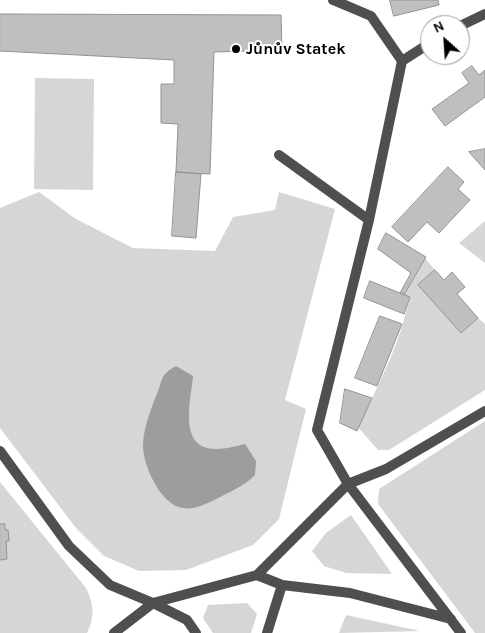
<!DOCTYPE html>
<html>
<head>
<meta charset="utf-8">
<style>
	body { margin:0 }
	#map { position:relative; width:485px; height:633px; overflow:hidden; background:#fff; font-family:Karla,sans-serif }
	canvas { display:block }
	.north { position:absolute; left:420px; top:15px; width:50px; height:50px; box-sizing:border-box; background:#fff; border:1px solid #999; border-radius:50%; rotate:334deg; font-size:14px; font-weight:700; line-height:20px; text-align:center; color:#000 }
	.north::after { content:''; display:block; margin:auto; width:18px; height:22px; background:#000; clip-path:polygon(50% 0,100% 100%,50% 72%,0 100%) }
</style>
</head>
<body>
<div id="map">
<canvas width="485" height="633"></canvas>
<div class="north">N</div>
</div>
<script>
const ctx = document.querySelector('canvas').getContext('2d');
ctx.lineJoin = 'round';
function fillPath(path, color) {
  ctx.fillStyle = color;
  ctx.fill(path, 'evenodd');
}
function trace(path, color, width, dash) {
  ctx.strokeStyle = color;
  ctx.lineWidth = width;
  ctx.lineCap = dash ? 'butt' : 'round';
  ctx.setLineDash(dash || []);
  ctx.stroke(path);
}
function write(font, color, halo, rows, align = 'center') {
  ctx.font = font + ' Karla,sans-serif';
  ctx.lineWidth = 4;
  ctx.setLineDash([]);
  ctx.textBaseline = 'middle';
  ctx.strokeStyle = halo;
  ctx.fillStyle = color;
  for (const [text, x, y, turn = 0] of rows) {
    ctx.save();
    ctx.translate(x, y);
    ctx.rotate((+turn || 0) * Math.PI / 180);
    ctx.textAlign = isNaN(turn) ? turn : align;
    if (halo) ctx.strokeText(text, 0, 0);
    ctx.fillText(text, 0, 0);
    ctx.restore();
  }
}
fillPath(new Path2D(`
	M35 78 94 79 93 190 34 189Z
	M39 192 76 219 133 248 215 251 233 217 275 210 279 192 335 209 285 400 306 409 279 519 253 545 186 570 139 571 104 556 76 528 0 428V208Z
	M485 221V263L459 243Z
	M425 258 435 270 418 285 461 333 478 318 485 324V390L389 450H378L358 427C373 395 390 364 401 330 404 321 406 309 410 298L404 295Z
	M485 421V633H475L378 504 379 489Z
	M0 482 86 588C94 605 95 616 87 633H0Z
	M351 515 392 574 346 573 324 566 312 551 326 533Z
	M247 603 257 614 251 633H213L203 618 208 605Z
	M346 615 420 631 339 633Z`), '#d6d6d6');
fillPath(new Path2D(`
	M176 366 193 376C191 400 177 450 217 449 226 449 236 446 245 444L256 461 255 475C244 486 230 492 216 499 206 504 195 510 183 508 161 506 142 464 143 444 144 427 150 412 156 396 163 381 159 375 176 366Z`), '#9d9d9d');
const building = new Path2D(`
	M390 0H438L439 5 394 16Z
	M0 14 281 15 282 50 214 52 210 174 176 172 178 124 161 123V84H174V60L0 51Z
	M472 66 479 75 485 70V97L445 126 432 109 469 83 462 73Z
	M485 149V170L469 152Z
	M448 167 464 182 458 189 470 200 439 233 427 222 408 242 392 227Z
	M176 172 201 174 196 238 172 236Z
	M386 233 426 257 404 295 400 293 411 273 378 249Z
	M435 270 444 280 452 272 465 287 457 294 478 318 461 333 418 285Z
	M370 281 410 297 404 314 364 298Z
	M380 316 402 324 377 386 355 378Z
	M345 389 372 398 357 431 340 423Z
	M0 524H5V530H8L9 541H6L7 559 0 560Z`);
fillPath(building, '#bfbfbf');
trace(building, '#939393', 1);
trace(new Path2D(`
	M333 0 371 16 402 61 369 220 317 430 348 484 461 633
	M460 26 485 14
	M402 61 430 43
	M279 155 369 220
	M0 451 69 546 110 585 153 603 257 575 348 484 386 469 485 411
	M257 575 282 585 350 593 451 619
	M114 633 153 603 187 620 196 633
	M267 633 282 585`), '#4f4f4f', 10);
for (const [x, y, r, color] of [
	[236,49,5,"#000"]
]) {
  const dot = new Path2D();
  dot.arc(x, y, r, 0, 2 * Math.PI);
  ctx.fillStyle = color;
  ctx.fill(dot);
  trace(dot, '#fff', 2);
}
write('bold 16px', '#000', '#fff', [
	["Jůnův Statek",246,49]
], 'left');
</script>
</body>
</html>
